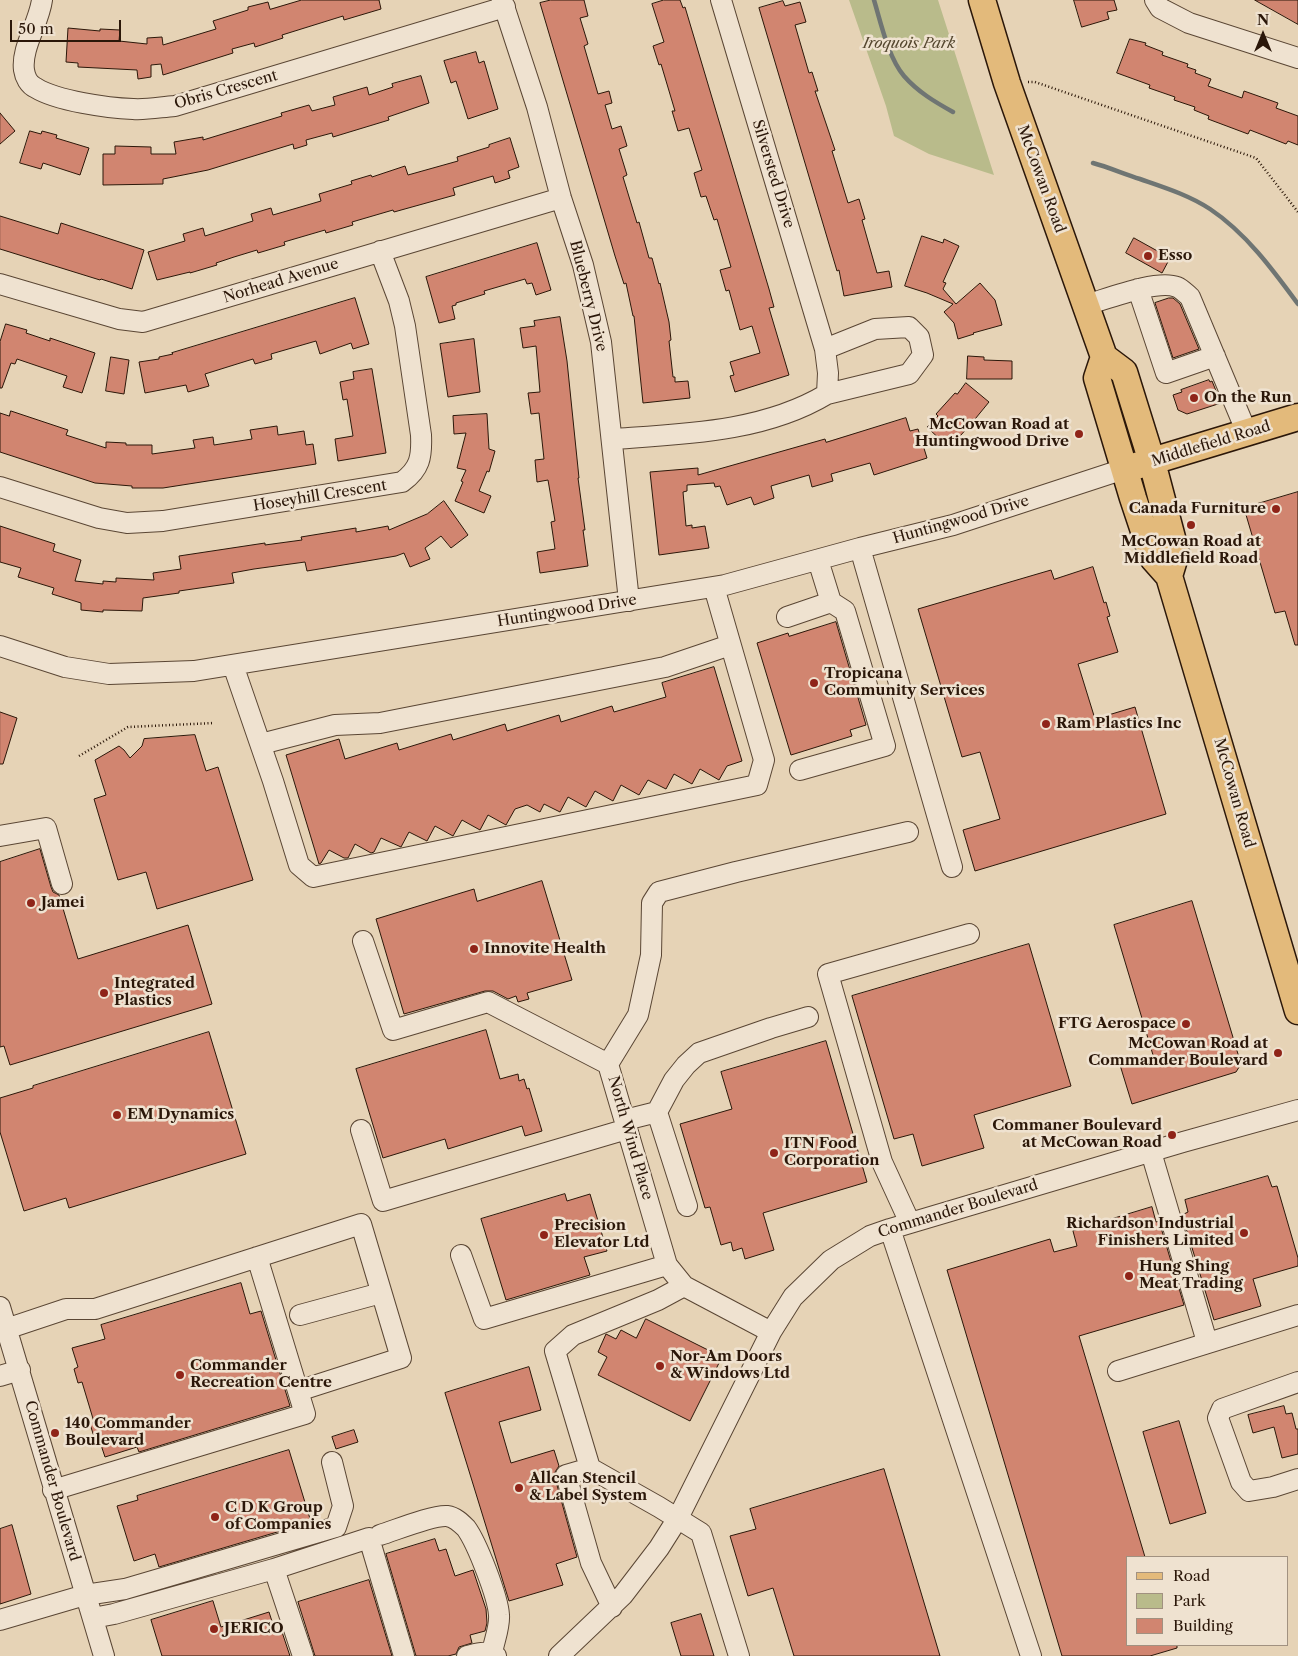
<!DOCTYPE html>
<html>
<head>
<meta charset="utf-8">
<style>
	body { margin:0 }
	#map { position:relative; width:1298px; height:1656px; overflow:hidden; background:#e6d3b6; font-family:"Libre Caslon Text",serif }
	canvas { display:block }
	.legend { position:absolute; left:1126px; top:1556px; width:162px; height:90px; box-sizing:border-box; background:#efe2d0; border:1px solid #a19180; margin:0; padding:6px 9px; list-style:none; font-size:15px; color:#2b1709 }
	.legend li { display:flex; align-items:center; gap:10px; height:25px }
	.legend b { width:25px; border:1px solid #a19180 }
	.north { position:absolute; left:1238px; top:10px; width:50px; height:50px; -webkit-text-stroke:4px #efe2d0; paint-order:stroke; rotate:0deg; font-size:14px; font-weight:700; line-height:20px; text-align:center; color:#2b1709 }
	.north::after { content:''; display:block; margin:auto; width:18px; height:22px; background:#2b1709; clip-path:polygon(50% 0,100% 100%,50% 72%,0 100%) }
	.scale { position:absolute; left:10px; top:20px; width:111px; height:22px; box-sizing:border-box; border:2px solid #2b1709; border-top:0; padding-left:6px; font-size:15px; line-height:18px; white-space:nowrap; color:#2b1709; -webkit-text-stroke:4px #efe2d0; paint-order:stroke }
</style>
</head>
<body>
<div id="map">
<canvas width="1298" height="1656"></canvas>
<ul class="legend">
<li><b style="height:6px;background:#e3ba7b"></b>Road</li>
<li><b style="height:14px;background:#b9bb8b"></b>Park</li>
<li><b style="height:14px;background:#d18570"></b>Building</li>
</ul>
<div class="north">N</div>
<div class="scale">50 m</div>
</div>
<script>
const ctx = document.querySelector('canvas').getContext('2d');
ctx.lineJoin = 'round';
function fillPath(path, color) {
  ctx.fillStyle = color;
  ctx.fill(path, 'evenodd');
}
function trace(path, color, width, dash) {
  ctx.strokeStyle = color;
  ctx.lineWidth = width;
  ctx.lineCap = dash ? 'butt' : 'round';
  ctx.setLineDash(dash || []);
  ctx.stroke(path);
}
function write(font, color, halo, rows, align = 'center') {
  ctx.font = font + ' "Libre Caslon Text",serif';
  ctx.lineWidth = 5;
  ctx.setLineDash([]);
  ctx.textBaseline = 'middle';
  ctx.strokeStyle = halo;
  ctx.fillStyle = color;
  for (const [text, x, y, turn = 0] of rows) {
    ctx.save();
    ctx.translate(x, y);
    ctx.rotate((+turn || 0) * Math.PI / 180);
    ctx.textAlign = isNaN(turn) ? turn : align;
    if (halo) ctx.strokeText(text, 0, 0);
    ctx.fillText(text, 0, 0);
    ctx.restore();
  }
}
fillPath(new Path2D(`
	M849 0H938L994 175 929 154 894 136 886 106Z`), '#b9bb8b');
trace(new Path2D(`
	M874 0C881 23 888 57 904 76 918 92 935 102 953 112
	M1093 163C1108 167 1124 174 1140 179 1163 187 1189 195 1210 209 1246 233 1273 270 1298 304`), '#6f7573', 4.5);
const building = new Path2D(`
	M302 0H379L381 9 344 20 343 16 282 35 283 38 255 47 254 43 232 49 233 53 163 75 161 64 151 65V77L138 79 137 70 78 67V63L66 62 68 28 100 31V29L120 30 119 41 147 44V38L162 37 163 45 216 29 213 21 248 10V7L268 2 270 9Z
	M551 0H584L588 16 580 18 588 44 584 46 598 94 609 91 612 103 605 105 612 129 621 126 627 146 619 149 627 175 623 177 637 223 639 222 649 258H652L659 284 660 283 669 322 671 340 669 341 673 377H675V382L688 381 690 398 643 403 634 316H633L626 283 624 284 615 256 540 3Z
	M664 0H680L683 8 685 7 769 289 774 307 769 308 789 375 735 392 730 376 734 375 730 362 760 353 752 326 740 330 729 290 726 291 720 270 731 267 717 219 714 220 706 196 701 197 694 173 702 170 689 128 678 131 672 111H675L661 64 659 65 653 46 664 42 652 4Z
	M1074 0H1114L1117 10 1107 12 1109 19 1082 27Z
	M1255 0H1298V24Z
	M783 1 785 6 800 2 806 22 795 25 809 73 812 72 818 91H815L835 150 832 151 848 203 859 199 865 219 862 220 877 273 889 271 892 287 844 296 839 270 837 271 759 8Z
	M1130 39 1146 43 1145 45 1163 52 1162 55 1188 64 1187 67 1196 70 1195 73 1211 79 1208 86 1242 98 1244 91 1278 103 1276 108 1298 116V145L1288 141 1286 144 1250 130 1248 134 1208 119 1209 116 1194 110 1195 107 1174 100 1175 97 1149 88 1150 85 1117 73Z
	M476 52 479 63 484 61 498 109 468 119 456 81 451 83 444 61Z
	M421 76 429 103 388 117 389 120 333 137 332 133 306 140 307 145 294 149 293 144 208 170 163 179V184L103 185V154H115V146L151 147V154H176L174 142 203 137V140L282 116 281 113 309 105 312 111 335 105 333 97 367 87 369 95 393 87 392 84Z
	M0 113 15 131 0 144Z
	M30 131 41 134 42 131 57 135 56 138 89 148 80 175 43 163 41 169 20 163Z
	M510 138 519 167 508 171 510 178 495 183 493 176 453 188 455 195 394 212 393 210 352 222 353 225 326 233 325 230 284 242 285 245 258 253 257 250 234 257 216 263 217 265 190 273V272L157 280 148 252 185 241 183 234 203 228 205 236 253 221 251 214 271 208 273 215 321 201 319 194 352 184 351 181 371 175 372 177 405 166 408 175 458 161 457 157 489 147V145Z
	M0 216 58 234 61 223 144 250 132 289 101 279 100 280 0 249Z
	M922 236 943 243 944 239 959 246 943 282 946 283 943 289 956 304 980 283 995 300 1002 325 973 333 974 334 958 339 954 323 944 312 953 304 927 293 905 286Z
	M1134 238 1170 258 1162 273 1126 253Z
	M537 243 551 290 536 295 532 283 527 284 525 279 484 291 485 294 456 303V305L452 306 455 319 439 323 426 277Z
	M355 298 369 344 353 349 351 343 320 354 316 341 271 354 272 359 255 364 253 359 205 374 209 386 188 392 186 385 145 393 139 362 159 359V357L173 354 172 353Z
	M1169 298H1173L1180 304 1199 349 1173 358 1155 303Z
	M560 317 567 361 579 478H578L585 530H583L588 566 540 573 537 552 555 549 551 522 555 521 548 480 537 482 535 460 544 459 539 413 531 414 528 393 540 392 536 346 523 348 520 328 535 326 534 321Z
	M6 324 27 330 26 333 50 341V338L95 353 82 393 63 387 67 376 17 359 15 364 11 363 2 388H0V342Z
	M474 339 480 392 448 397 440 344Z
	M968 356 984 357V360L1012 361V379H967Z
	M111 357 129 360 124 394 106 391Z
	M372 369 386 453 338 461 335 439 353 436 347 399 343 400 340 382 354 379 353 372Z
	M1209 380 1210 382 1212 381 1221 403 1187 414 1178 410 1173 395 1182 392 1181 390Z
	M966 383 989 402 971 424 949 448 927 427 938 416 936 414 955 393 957 394Z
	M11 411 68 430 66 435 106 448V442L126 443V445H152V454L195 448 193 440 213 437 214 445 252 439 250 430 277 426 278 435 304 431 306 445 313 444 316 464 163 488H132V486L95 483 0 452V413L9 416Z
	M487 414 489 449 495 451 489 472 487 471 479 491 491 496 484 513 455 501 463 482 461 481 466 470 457 468 466 433 454 434 453 416Z
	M906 418 910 431 918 429 927 458 874 475 870 463 831 474 833 481 812 487 809 475 795 479 771 486 774 498 754 505 751 497 727 505 720 486 715 487 714 483 687 485V491L683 492 686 526 692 525V528L705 526 709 548 659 555 650 472 698 468V475L825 439 826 442Z
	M1298 492V645H1295L1285 611 1275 613 1244 508Z
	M444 501 468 535 451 548 441 536 425 548 430 559 410 567 404 553 396 556 361 562 307 571 305 562 254 569 232 573 234 583 179 591V593L143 598 142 611 103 610V612L81 610V603L52 594 54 588 18 577 21 568 0 562V526L55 544 53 551 81 560 75 581 103 584V581L116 582V578L154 580 153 573 181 569 179 556 265 543V545L302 540 301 537 356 528V532L388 526 389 530 427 514Z
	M1093 567 1104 603 1106 602 1110 616 1107 617 1118 652 1078 664 1095 719 1135 707 1166 814 975 871 963 830 1000 819 980 752 962 757 918 609 1051 570 1054 579Z
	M836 622 866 725 850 730 852 736 791 755 757 643 788 633 789 636Z
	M714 667 742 761 727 766 719 780 700 769 692 784 674 774 666 789 648 780 639 795 621 785 613 801 595 791 586 807 568 797 560 812 544 804 540 812 527 805 515 809 506 825 488 815 480 830 462 820 453 836 435 826 427 841 409 832 401 847 381 838 374 852 371 853 355 844 348 858H344L329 850 321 863 319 864 286 755 339 739 345 759 397 743 399 750 451 734 453 740 505 724 507 731 559 715 561 722 612 706 614 712 666 697 662 683Z
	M0 712 17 718 3 764H0Z
	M195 735 206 771 218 767 253 880 157 909 146 872 118 880 94 799 106 795 95 760 119 746 124 750 130 758 142 746 144 739Z
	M40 849 51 887 53 892 59 895 78 959 188 925 212 1004 10 1065 4 1046 0 1047V862Z
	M542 881 572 980 527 993 529 999 518 1002 516 996 508 999 493 991H485L404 1014 376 919 474 889 477 901Z
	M1192 901 1241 1064 1236 1072 1132 1104 1120 1065 1153 1055 1114 925Z
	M1029 944 1071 1086 974 1115 984 1148 922 1166 913 1134 894 1139 852 996Z
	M486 1030 500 1079 518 1074 519 1081 524 1079 527 1089 529 1088 542 1131 525 1136 522 1126 448 1149 445 1139 383 1158 356 1069Z
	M209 1032 246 1154 69 1208 66 1198 24 1211 0 1132V1098L33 1088V1086Z
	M826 1041 867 1182 763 1213 774 1250 745 1259 742 1248 733 1251 731 1242 721 1245 710 1207 705 1208 680 1124 732 1109 721 1072Z
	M1268 1176 1272 1187 1277 1186 1298 1258V1266L1253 1279 1261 1306 1214 1320 1182 1215 1188 1212 1185 1200Z
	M565 1194 567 1201 590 1194 607 1251 584 1257 590 1275 506 1300 481 1219Z
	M1152 1207 1156 1222 1159 1221 1184 1305 1079 1336 1145 1557H1127V1645H1177V1648L1150 1656H1062L947 1270 1050 1239 1054 1252 1077 1246 1073 1231Z
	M241 1283 250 1314 261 1311 290 1406 139 1452 137 1447 105 1457 99 1439 95 1440 90 1424 94 1422 82 1382 78 1383 74 1369 78 1367 72 1348 105 1339 101 1325Z
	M646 1319 722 1357 690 1421 598 1375 607 1357 598 1352 606 1334 616 1339 621 1330 636 1338Z
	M529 1367 541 1410 499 1422 511 1463 554 1450 559 1466 555 1472V1478L577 1557 556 1564 563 1585 509 1601 445 1393Z
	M1284 1406 1286 1414 1292 1413 1296 1429H1298V1454L1282 1458 1274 1427 1253 1433 1248 1415Z
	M1179 1421 1206 1513 1170 1524 1143 1432Z
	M354 1430 358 1442 336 1449 332 1437Z
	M289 1450 311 1522 159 1567 155 1554 134 1561 117 1506 138 1500 137 1496Z
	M884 1469 940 1656H794L773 1588 748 1596 730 1536 756 1529 750 1509Z
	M12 1525 31 1594 0 1604V1529Z
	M435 1539 439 1551 446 1549 455 1576 473 1570 486 1609 487 1623 485 1631 470 1635 472 1643 459 1647 456 1654 448 1656H416L386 1554Z
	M369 1580 392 1656H315L298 1602Z
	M213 1601 221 1627 269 1612 276 1634 282 1632 290 1656H162L151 1620Z
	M701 1614 714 1656H681L671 1623Z`);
fillPath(building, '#d18570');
trace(building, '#2b1709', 1);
const minor = new Path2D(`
	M42 0C39 23 21 48 24 70 25 77 29 85 36 88 57 101 108 108 133 109 147 110 161 107 175 106L505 7
	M502 0 537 107 561 198 583 265 601 342 629 601
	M1155 0 1160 8 1189 23 1298 58
	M0 284 119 319 143 322 561 198
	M1138 289 1166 373 1215 356
	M1086 305C1107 299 1157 279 1177 287 1182 289 1186 294 1190 297L1247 433
	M825 349 875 329 909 327 919 337 923 355 909 374 827 394
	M613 439C685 434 764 432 827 394L828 373 825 349 721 0
	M0 487 99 518 127 523 163 521 402 482C420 469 422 457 421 435L405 326 399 301 380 251
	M860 548 952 867
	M787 617 831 602 818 560
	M0 646 65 667 109 674 194 671 725 585 860 548 953 525 1124 469
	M233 665 273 781 299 865 313 877 757 785 764 760 714 587
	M261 744 335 725 380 723 665 667 730 645
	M800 770 885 746 845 611 831 602
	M0 836 46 828 62 884
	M363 941 393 1030 488 1002 608 1064
	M608 1064 638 1015 651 955 652 903 659 892 736 872 908 832
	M608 1064 667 1265 684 1286 771 1332
	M657 1112 687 1206
	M625 1120 657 1112 674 1080 686 1065 699 1053 771 1028 808 1017
	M361 1130 383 1201 627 1129
	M1151 1152 1207 1342
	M910 1223 882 1162 828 974 969 934
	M890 1229 1031 1656
	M461 1255 484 1319 667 1265
	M684 1286 658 1300 573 1335 555 1351 590 1468 659 1507 701 1533 739 1656
	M0 1307 104 1656
	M300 1315 381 1293
	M0 1331 66 1309H95L361 1224 401 1358 298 1391
	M1118 1371 1298 1315
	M0 1376 20 1370
	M1298 1382 1222 1409 1218 1418 1241 1482 1249 1491 1273 1487 1298 1479
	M590 1468 566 1475 591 1563 612 1607
	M53 1490 305 1414 257 1257
	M380 1535C396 1530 432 1515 447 1516 455 1517 461 1523 466 1528 477 1543 498 1597 499 1615 500 1627 494 1641 492 1653
	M274 1569 303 1656
	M93 1618 114 1614 274 1569 369 1538 404 1656
	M0 1620 85 1595 125 1589 336 1527 343 1506 332 1462
	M467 1656C476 1654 488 1650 496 1656
	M559 1656 623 1595 659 1548 678 1518 771 1332 793 1297 831 1260 870 1236 890 1229 1183 1142 1298 1110`);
const major = new Path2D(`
	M982 0 1007 83 1104 357 1124 372 1152 462 1176 553 1169 576
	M1104 357 1097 378 1133 498 1153 558 1169 576 1298 1011
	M1136 466 1298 417`);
trace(minor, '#5a4634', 22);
trace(major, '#2b1709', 29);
trace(new Path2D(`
	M1028 82H1035L1256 158 1298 212
	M79 756 128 727 214 723`), '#2b1709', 2.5, [1, 2.5]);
trace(minor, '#efe2d0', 20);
trace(major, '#e3ba7b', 26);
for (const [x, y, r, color] of [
	[1148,256,5,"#8f2418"],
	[1194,398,5,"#8f2418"],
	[1079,434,5,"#8f2418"],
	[1276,509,5,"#8f2418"],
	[1191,525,5,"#8f2418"],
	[814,683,5,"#8f2418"],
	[1046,724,5,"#8f2418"],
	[31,903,5,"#8f2418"],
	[474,949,5,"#8f2418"],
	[104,993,5,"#8f2418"],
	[1186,1024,5,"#8f2418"],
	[1278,1053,5,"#8f2418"],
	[117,1115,5,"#8f2418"],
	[1172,1135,5,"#8f2418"],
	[774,1153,5,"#8f2418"],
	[1244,1233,5,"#8f2418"],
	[544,1235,5,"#8f2418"],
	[1129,1276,5,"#8f2418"],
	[660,1366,5,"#8f2418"],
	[180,1375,5,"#8f2418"],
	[55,1433,5,"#8f2418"],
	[519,1488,5,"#8f2418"],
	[215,1517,5,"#8f2418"],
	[214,1629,5,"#8f2418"]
]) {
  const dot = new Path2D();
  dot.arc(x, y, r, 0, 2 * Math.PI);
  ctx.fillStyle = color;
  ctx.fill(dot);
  trace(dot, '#efe2d0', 2);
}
write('italic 15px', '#564830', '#efe2d0', [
	["Iroquois Park",909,44]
]);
write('15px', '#2b1709', '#efe2d0', [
	["Obris Crescent",226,90,-16],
	["Silversted Drive",773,174,73],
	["McCowan Road",1041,179,70],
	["Norhead Avenue",281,281,-17],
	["Blueberry Drive",588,296,76],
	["Middlefield Road",1211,444,-17],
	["Hoseyhill Crescent",320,496,-9],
	["Huntingwood Drive",961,520,-16],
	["Huntingwood Drive",567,611,-9],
	["McCowan Road",1234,793,74],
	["North Wind Place",630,1138,74],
	["Commander Boulevard",958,1209,-17],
	["Commander Boulevard",52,1481,74]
]);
write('bold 15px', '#2b1709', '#efe2d0', [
	["Esso",1158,256],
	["On the Run",1204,398],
	["McCowan Road at",1069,425,"right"],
	["Huntingwood Drive",1069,442,"right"],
	["Canada Furniture",1266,509,"right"],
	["McCowan Road at",1191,542,"center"],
	["Middlefield Road",1191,559,"center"],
	["Tropicana",824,674],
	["Community Services",824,691],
	["Ram Plastics Inc",1056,724],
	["Jamei",41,903],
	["Innovite Health",484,949],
	["Integrated",114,984],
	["Plastics",114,1001],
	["FTG Aerospace",1176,1024,"right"],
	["McCowan Road at",1268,1044,"right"],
	["Commander Boulevard",1268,1061,"right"],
	["EM Dynamics",127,1115],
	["Commaner Boulevard",1162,1126,"right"],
	["at McCowan Road",1162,1143,"right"],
	["ITN Food",784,1144],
	["Corporation",784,1161],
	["Richardson Industrial",1234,1224,"right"],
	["Finishers Limited",1234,1241,"right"],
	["Precision",554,1226],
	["Elevator Ltd",554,1243],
	["Hung Shing",1139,1267],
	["Meat Trading",1139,1284],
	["Nor-Am Doors",670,1357],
	["& Windows Ltd",670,1374],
	["Commander",190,1366],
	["Recreation Centre",190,1383],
	["140 Commander",65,1424],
	["Boulevard",65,1441],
	["Allcan Stencil",529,1479],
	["& Label System",529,1496],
	["C D K Group",225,1508],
	["of Companies",225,1525],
	["JERICO",224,1629]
], 'left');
</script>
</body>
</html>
